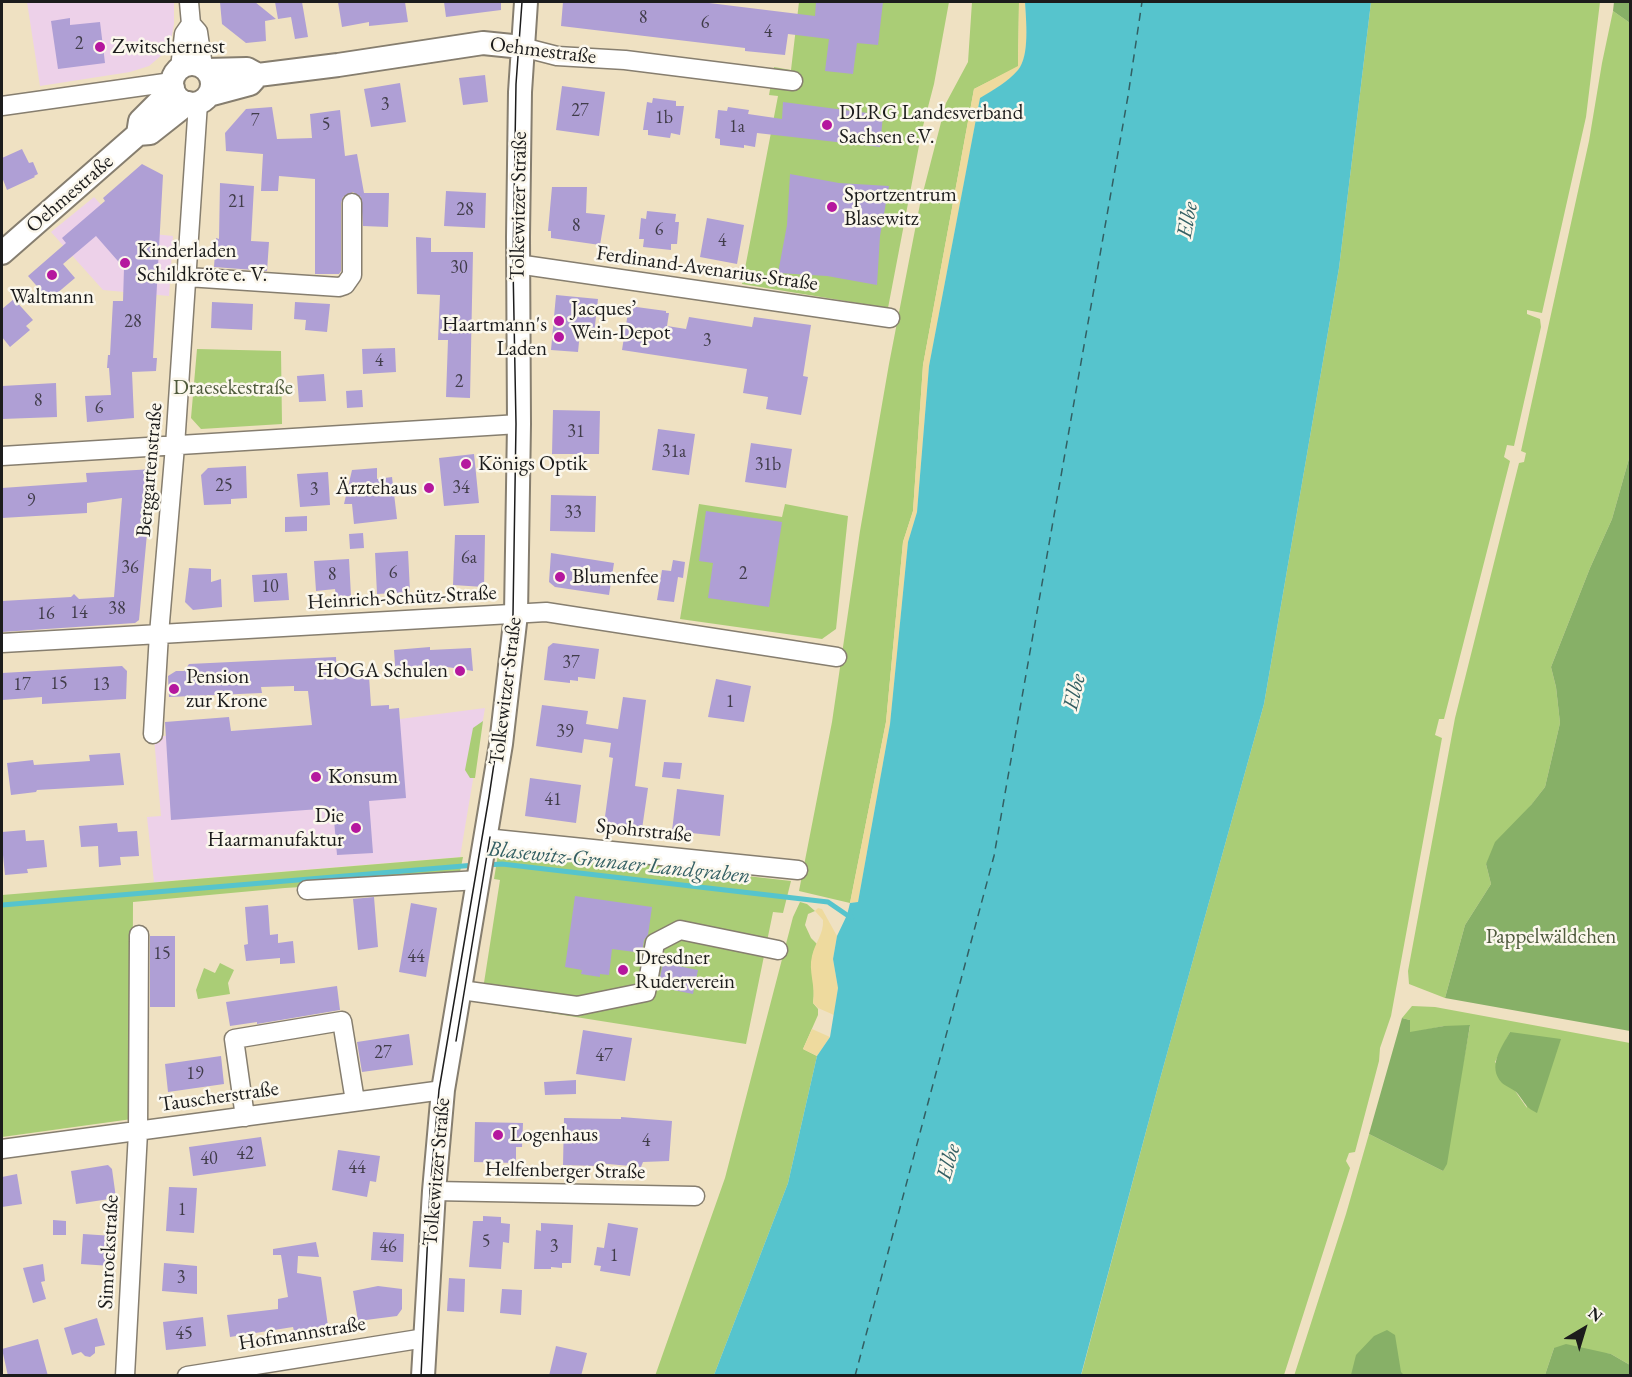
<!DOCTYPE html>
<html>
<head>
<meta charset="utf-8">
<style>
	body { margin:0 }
	#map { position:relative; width:1632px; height:1377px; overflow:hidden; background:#efe1c2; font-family:"EB Garamond",serif }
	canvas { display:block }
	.frame { position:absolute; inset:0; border:3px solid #1c1c1c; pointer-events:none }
	.north { position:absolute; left:1554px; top:1299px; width:60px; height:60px; -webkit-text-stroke:4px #fbf7ec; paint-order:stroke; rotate:38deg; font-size:16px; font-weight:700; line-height:24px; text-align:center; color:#1c1c1c }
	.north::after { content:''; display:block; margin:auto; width:21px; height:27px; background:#1c1c1c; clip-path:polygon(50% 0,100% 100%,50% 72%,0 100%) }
</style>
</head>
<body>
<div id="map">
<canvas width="1632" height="1377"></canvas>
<div class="frame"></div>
<div class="north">N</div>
</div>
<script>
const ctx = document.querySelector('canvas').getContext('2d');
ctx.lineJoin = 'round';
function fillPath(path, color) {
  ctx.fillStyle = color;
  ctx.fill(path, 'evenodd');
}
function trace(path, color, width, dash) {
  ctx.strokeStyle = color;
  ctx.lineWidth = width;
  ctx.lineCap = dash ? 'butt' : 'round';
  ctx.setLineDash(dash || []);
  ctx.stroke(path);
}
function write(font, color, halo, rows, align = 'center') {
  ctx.font = font + ' "EB Garamond",serif';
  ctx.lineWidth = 5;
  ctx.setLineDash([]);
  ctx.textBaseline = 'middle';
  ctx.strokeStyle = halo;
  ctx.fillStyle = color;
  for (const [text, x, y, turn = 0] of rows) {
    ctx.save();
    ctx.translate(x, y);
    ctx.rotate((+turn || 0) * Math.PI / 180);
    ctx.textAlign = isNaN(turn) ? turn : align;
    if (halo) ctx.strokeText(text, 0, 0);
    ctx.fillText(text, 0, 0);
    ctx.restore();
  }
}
fillPath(new Path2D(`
	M27 2H174V24L171 40 162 55 149 66 130 72 40 86Z
	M94 197 125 231 173 236 169 296 103 290 51 232Z
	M485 708 460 857 154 882 147 817 161 816 154 738 164 736 400 719Z`), '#edd1e9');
fillPath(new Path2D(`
	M799 2H949L934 84 922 130 888 308 742 284 778 96 769 95 774 67 791 70Z
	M972 2H1019L1018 67 974 89 923 365 913 511 903 542 886 722 850 903 799 891 832 722 860 531 889 364 920 204 946 103 968 62Z
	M1371 2H1600L1586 117 1542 313 1527 310V314L1540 319 1541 327 1514 446 1507 445 1504 457 1510 461 1444 719H1439L1435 735 1442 738 1391 1016 1380 1048 1379 1061 1355 1152 1349 1153 1346 1161 1350 1168 1284 1375 1081 1376 1160 1079 1264 704 1339 268Z
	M1613 11 1630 23V455L1612 519 1590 568 1551 667 1556 687 1560 723 1545 787 1486 864 1491 884 1465 925 1445 998 1409 984 1408 971 1455 718 1519 463 1524 462 1526 453 1521 451 1589 141 1602 63Z
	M197 349 281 351 282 424 201 429 191 418Z
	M699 504 782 517 785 504 848 516 836 629 822 639 680 619Z
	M483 721 475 778H470L465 770 473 728Z
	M499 848 791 881 783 913 773 912 746 1044 481 1002 500 880 494 879Z
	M463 857 459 877 285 888 133 902 132 1119 2 1137V895Z
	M800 902 807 904 815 911 808 914 805 925 811 938 817 944C806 966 817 981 813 1003L818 1009V1015L803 1049 817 1056 788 1183 714 1375 655 1376 725 1178 793 917Z
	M220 963 234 970 228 983 230 994 198 999 196 990 204 968 215 973Z
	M1412 1006 1435 1007 1630 1043V1365L1611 1354 1554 1348 1545 1375 1294 1376 1346 1214 1369 1134 1443 1171 1470 1026H1444L1410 1033V1020L1402 1018ZM1510 1032 1527 1108 1495 1062Z`), '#aacd76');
fillPath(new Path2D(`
	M1614 2H1630V23L1613 11Z
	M1630 455V1031L1445 998 1465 925 1491 884 1486 864 1495 842 1531 805 1545 787 1560 723 1556 687 1551 667 1590 568 1612 519Z
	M1402 1018 1410 1020V1032L1444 1026 1470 1025 1447 1164 1443 1171 1369 1134Z
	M1510 1032 1561 1039 1537 1113C1526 1108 1525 1103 1518 1094 1514 1089 1507 1087 1502 1083 1487 1067 1501 1048 1510 1032Z
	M1387 1330 1395 1335 1401 1372 1404 1375H1351L1356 1355 1374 1336Z
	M1566 1344 1611 1354 1630 1365V1375H1545L1554 1348Z`), '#87b067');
fillPath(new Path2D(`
	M1019 2H1025C1026 20 1030 56 1018 71 1008 82 993 90 980 99L929 366 917 512 908 542 890 724 858 902 850 903 886 722 903 542 913 511 923 365 974 89 1018 66Z
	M818 908 822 909 837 936 833 959 838 988 834 1015 818 1008 813 1003C816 986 808 971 812 956 815 942 824 934 823 920L815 911Z
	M812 1029 830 1037 817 1056 803 1049Z`), '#eeda9e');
fillPath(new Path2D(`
	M1025 2H1371L1339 268 1264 704 1160 1079 1081 1375H714L788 1183 817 1056 830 1037 838 988 833 959 837 936 847 915 850 903 858 902 890 724 908 542 917 512 929 366 980 98C993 90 1008 82 1018 70 1030 56 1026 20 1025 2Z`), '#56c4cd');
trace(new Path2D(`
	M487 865 502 864 828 902 847 915 852 917
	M2 905 475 865`), '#56c4cd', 5);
trace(new Path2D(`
	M855 1376 994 856 1128 96 1142 2`), '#335f63', 1.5, [8, 6]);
fillPath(new Path2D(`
	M220 2H255L276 19 265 21 266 41 246 43 222 24Z
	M275 2H302L308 37 295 39 291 17 278 19Z
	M338 2H405L408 22 369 26V22L342 27Z
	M444 2H501V10L446 17Z
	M563 2H701L815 16 816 2H883L878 45 857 43 853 74 825 71 829 39 788 34 785 55 745 51V48L561 26Z
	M70 18V25L100 22 105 63 58 69 51 21Z
	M485 75 488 102 463 105 459 78Z
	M400 83 406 122 371 127 364 89Z
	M562 86 605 92 599 136 556 130Z
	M653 98 676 101V106H684L680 135 671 133 670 138 648 135V130H643L647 102 652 103Z
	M783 102 883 115 880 147 757 133 755 147 744 145V148L720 145V139L715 138 718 110 727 111 728 107 749 110 748 114 782 119Z
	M272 107 277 139 312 138 310 114 340 110 345 156 357 154 364 193H389L388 227 363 226 361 197 353 192 343 197 341 203V271L339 274H315V179L279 176 278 191H261L263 154 226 151 225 133 246 109Z
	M22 149 29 163 33 162 38 174 34 176 35 177 7 190 2 177V158Z
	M142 164 163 175 153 358H157L156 371 132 372 134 418 87 422 85 396 111 395 109 368H107L108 355H110L113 301H123L124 268 96 236 63 264 75 278 49 300 28 276 66 243 62 238 105 201 103 198Z
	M790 174 839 183 889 186 880 236 877 285 827 276 778 273 787 225Z
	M220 183 254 186 251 241 269 242 267 271 214 267 216 238 219 239Z
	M552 187H587L586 213 605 215 600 245 551 238V231H548Z
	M446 191 486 193 485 228 444 226Z
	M647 211 676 214 675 222H679L677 244H671V250L643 247 644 239H639L641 218 646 219Z
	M707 218 744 225 737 264 700 257Z
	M416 237 431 238V252H473L470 398 446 397 448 340H438L440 295 417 294Z
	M556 295 598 299 594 334 580 332 578 352 551 350Z
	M14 299 33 320 26 326 30 330 10 347 2 337V309Z
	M212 302 253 304 252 330 211 328Z
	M295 302 330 304 327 332 305 330 306 320 294 319Z
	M629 306 666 311V313H669L667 326 686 329 689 317 752 327 754 317 811 325 803 376 808 377 801 415 766 409 768 397 743 393 747 369 622 350Z
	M395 348 396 372 363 374 362 349Z
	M324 374 326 401 299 402 297 376Z
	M56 383 57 417 2 419V386Z
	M362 390 363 407 347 408 346 391Z
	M553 410 600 411 599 454H552Z
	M658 429 695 434 689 475 652 470Z
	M751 443 792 449 786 488 745 482Z
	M474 454 479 503 444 506 439 458Z
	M246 466 247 498 231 499V504L204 505 201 475 208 468Z
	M377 468V479L392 477 397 519 354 524 352 504H344L352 470Z
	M153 469 139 620 135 623 2 632V601L71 597 74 594 79 599 114 597 122 498 87 503V513L2 518V488L87 482 86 473Z
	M328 472 330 505 300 507 297 474Z
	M551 495 596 496 595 532 550 531Z
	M706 511 782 522 769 607 708 598 713 563 699 561Z
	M307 516V531L285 532V517Z
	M363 533 364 548 350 549 349 534Z
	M455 535H485L484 587 453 585Z
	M408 551 410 592 377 594 375 553Z
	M551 553 614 563 609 595 555 587 549 582Z
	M349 559 351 596 336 597 335 589 316 591 314 561Z
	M673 560 685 562 683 578 678 577 674 602 657 600 662 570 671 571Z
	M189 568 211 569V582L221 579 222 607 193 610 185 602Z
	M287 573 289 600 254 602 252 575Z
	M553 643 599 649 595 679 578 677V681L570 680V683L544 680 548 647Z
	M430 647V650L471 648 473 671 447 667 446 674 396 678 394 650Z
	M336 657 337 678 369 676 371 706 389 705V709L399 708 406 798 369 801 373 853 337 855 333 808 171 820 165 722 229 717 231 731 312 725 308 691H294V686L261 687 262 693 169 697 168 676 176 671H184L189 664Z
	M122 666 127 671 126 699 42 704V697L2 700V673Z
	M716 679 751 686 744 722 708 717Z
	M623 697 646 700 635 786 648 788 642 829 604 824 613 758 609 757 611 743 584 739 582 753 536 746 542 705 588 711 586 724 618 729Z
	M120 753 124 785 37 790 36 792 11 795 7 763 33 760 34 765 90 761 89 755Z
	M664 762 682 763 680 779 662 777Z
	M530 778 581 785 576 823 525 816Z
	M677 789 724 795 720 836 672 831Z
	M117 823 118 832 137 831 139 856 120 857 121 865 99 867 98 846 81 847 79 826Z
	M25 830 26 841 44 840 47 867 27 869 28 873 5 875 3 855H2V832Z
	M575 896 652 907 648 935 644 940 642 953 612 949 609 975 600 974V977L581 974 582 970 565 967Z
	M374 897 378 947 358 950 353 899Z
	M411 903 437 908 426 977 399 972Z
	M268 905 270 935 278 934V943L293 941 295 963 280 964V958L246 961 244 945 248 944 245 907Z
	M150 936H175V1007H150Z
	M663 963 698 970 693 994 658 987Z
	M337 986 340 1010 257 1024V1022L230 1026 226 1002Z
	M583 1030 632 1038 625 1081 576 1074Z
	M409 1034 413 1065 362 1072 357 1042Z
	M221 1056 224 1084 168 1092 165 1064Z
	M576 1080V1094L545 1095 544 1082Z
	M621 1117 672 1121 669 1161 643 1162 641 1167 597 1163V1166L563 1165 564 1118 621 1119Z
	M475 1122 523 1123 522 1147H516V1163L474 1162Z
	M261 1137 266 1166 193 1176 189 1147Z
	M338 1150 380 1156 376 1182 370 1181 367 1197 332 1190Z
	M108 1165 112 1169 116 1198 76 1204 71 1171Z
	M17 1174 22 1204 2 1207V1177Z
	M169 1187 197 1188 194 1233 166 1231Z
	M483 1216 501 1217V1223L510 1224 509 1243 503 1242 501 1269 469 1267 473 1221H483Z
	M53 1220 66 1221V1235H53Z
	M541 1223 573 1225 571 1263H562V1268L551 1267V1269H534L536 1230 541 1231Z
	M608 1223 638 1228 630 1276 600 1271 601 1266 594 1265 597 1247 604 1248Z
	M373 1232 404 1234 403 1262 371 1260Z
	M83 1234 113 1236 111 1266 81 1264Z
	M316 1242 319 1257 298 1256 297 1273 321 1277 328 1326 294 1331 293 1327 230 1337 227 1315 278 1309V1299L288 1297 281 1255H273V1249Z
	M164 1263 197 1266V1294L162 1291Z
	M43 1264 45 1281 41 1282 46 1299 33 1303 23 1268Z
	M449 1278 465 1279 464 1312 447 1311Z
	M378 1286 402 1289V1309L397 1316 358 1321 353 1291Z
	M502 1289 522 1290 521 1315 500 1313Z
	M203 1317 206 1346 166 1350 163 1322Z
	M97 1318 105 1345 95 1347V1353L90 1357 85 1356 81 1352 72 1355 64 1328Z
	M38 1339 48 1376H8L2 1349Z
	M556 1346 587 1353 581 1376H549Z`), '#af9fd5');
const minor = new Path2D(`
	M189 2 191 24 198 32 203 66
	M522 47 557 56 625 60 793 81
	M180 68 184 34 191 24
	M2 106 172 82
	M517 264 890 318
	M187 277 339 287 345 285 352 275V203
	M2 456 519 424
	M2 643 546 612 837 657
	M153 734 159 634 175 446 198 103
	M485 838 798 870
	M307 890 479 880
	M461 990 577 1006 646 992 655 943 680 930 778 950
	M245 1117 234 1039 342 1021 355 1101
	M2 1149 443 1090
	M434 1191 695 1196
	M125 1376 138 1132 139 935
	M187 1376 425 1338`);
const major = new Path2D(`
	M172 84a20 20 0 1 1 40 0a20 20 0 1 1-40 0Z
	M207 70 247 69 258 75 338 65 483 43 522 47
	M209 95 250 84 258 75
	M138 134 150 133 188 103
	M2 253 138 134 140 121 173 88
	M423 1376 434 1191 443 1090 501 744 516 614 519 424 518 237 520 92 526 2`);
trace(minor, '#867e6f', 21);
trace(major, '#867e6f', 26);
trace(minor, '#fff', 18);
trace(major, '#fff', 22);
trace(new Path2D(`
	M456 1041 490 837
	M421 1376 430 1191 439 1090 489 797 507 677 513 614 516 424 513 265 516 84 522 2`), '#1c1c1c', 1.5);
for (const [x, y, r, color] of [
	[100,47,6,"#b5179e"],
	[827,125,6,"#b5179e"],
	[832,207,6,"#b5179e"],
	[125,263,6,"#b5179e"],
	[52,275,6,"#b5179e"],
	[559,321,6,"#b5179e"],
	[559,337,6,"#b5179e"],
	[466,464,6,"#b5179e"],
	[429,488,6,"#b5179e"],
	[560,577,6,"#b5179e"],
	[460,671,6,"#b5179e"],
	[174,689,6,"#b5179e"],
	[316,777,6,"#b5179e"],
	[356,828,6,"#b5179e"],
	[623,970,6,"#b5179e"],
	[498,1135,6,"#b5179e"]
]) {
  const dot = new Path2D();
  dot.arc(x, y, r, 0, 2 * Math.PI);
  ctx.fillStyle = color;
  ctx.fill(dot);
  trace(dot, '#fbf7ec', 2);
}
write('18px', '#413d4a', null, [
	["8",643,18],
	["6",705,23],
	["4",768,32],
	["2",79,44],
	["3",385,105],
	["27",580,111],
	["1b",664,118],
	["7",255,121],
	["5",326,125],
	["1a",737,127],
	["21",237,202],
	["28",465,210],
	["8",576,226],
	["6",659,230],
	["4",722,241],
	["30",459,268],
	["28",133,322],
	["3",707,341],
	["4",379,361],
	["2",459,382],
	["8",38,401],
	["6",99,408],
	["31",576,432],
	["31a",674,452],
	["31b",768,465],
	["25",224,486],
	["34",461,488],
	["3",314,490],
	["9",31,501],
	["33",573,513],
	["6a",469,558],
	["36",130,568],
	["6",393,573],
	["2",743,574],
	["8",332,575],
	["10",270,587],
	["38",117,609],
	["14",79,613],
	["16",46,614],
	["37",571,663],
	["15",59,684],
	["17",22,685],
	["13",101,685],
	["1",730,702],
	["39",565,732],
	["41",553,800],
	["15",162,954],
	["44",416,957],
	["27",383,1053],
	["47",604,1056],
	["19",195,1074],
	["4",646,1141],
	["42",245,1154],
	["40",209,1159],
	["44",357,1168],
	["1",182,1210],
	["5",486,1242],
	["46",388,1247],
	["3",554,1247],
	["1",614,1256],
	["3",181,1278],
	["45",184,1334]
]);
write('21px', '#1c1c1c', '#fbf7ec', [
	["Zwitschernest",112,47],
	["DLRG Landesverband",839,113],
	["Sachsen e.V.",839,137],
	["Sportzentrum",844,195],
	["Blasewitz",844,219],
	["Kinderladen",137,251],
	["Schildkröte e. V.",137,275],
	["Waltmann",52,297,"center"],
	["Jacques’",571,309],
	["Wein-Depot",571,333],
	["Haartmann's",547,325,"right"],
	["Laden",547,349,"right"],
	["Königs Optik",478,464],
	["Ärztehaus",417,488,"right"],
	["Blumenfee",572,577],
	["HOGA Schulen",448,671,"right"],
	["Pension",186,677],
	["zur Krone",186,701],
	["Konsum",328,777],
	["Die",344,816,"right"],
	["Haarmanufaktur",344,840,"right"],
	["Dresdner",635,958],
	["Ruderverein",635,982],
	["Logenhaus",510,1135]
], 'left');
write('21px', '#1c1c1c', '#fbf7ec', [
	["Oehmestraße",543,51,7],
	["Oehmestraße",70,194,-41],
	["Tolkewitzer Straße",519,206,-89],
	["Ferdinand-Avenarius-Straße",707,269,8],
	["Berggartenstraße",150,470,-85],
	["Heinrich-Schütz-Straße",402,598,-3],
	["Tolkewitzer Straße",506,691,-83],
	["Spohrstraße",644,831,6],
	["Tauscherstraße",219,1097,-8],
	["Helfenberger Straße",565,1171,1],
	["Tolkewitzer Straße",437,1172,-85],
	["Simrockstraße",109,1252,-87],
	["Hofmannstraße",302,1334,-9]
]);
write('21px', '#4e5a3c', '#fbf7ec', [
	["Draesekestraße",233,388],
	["Pappelwäldchen",1551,937]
]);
write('italic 22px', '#335f63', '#fbf7ec', [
	["Elbe",1188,220,-79],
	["Elbe",1075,692,-76],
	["Blasewitz‐Grunaer Landgraben",619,863,6],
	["Elbe",949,1162,-74]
]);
</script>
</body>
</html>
